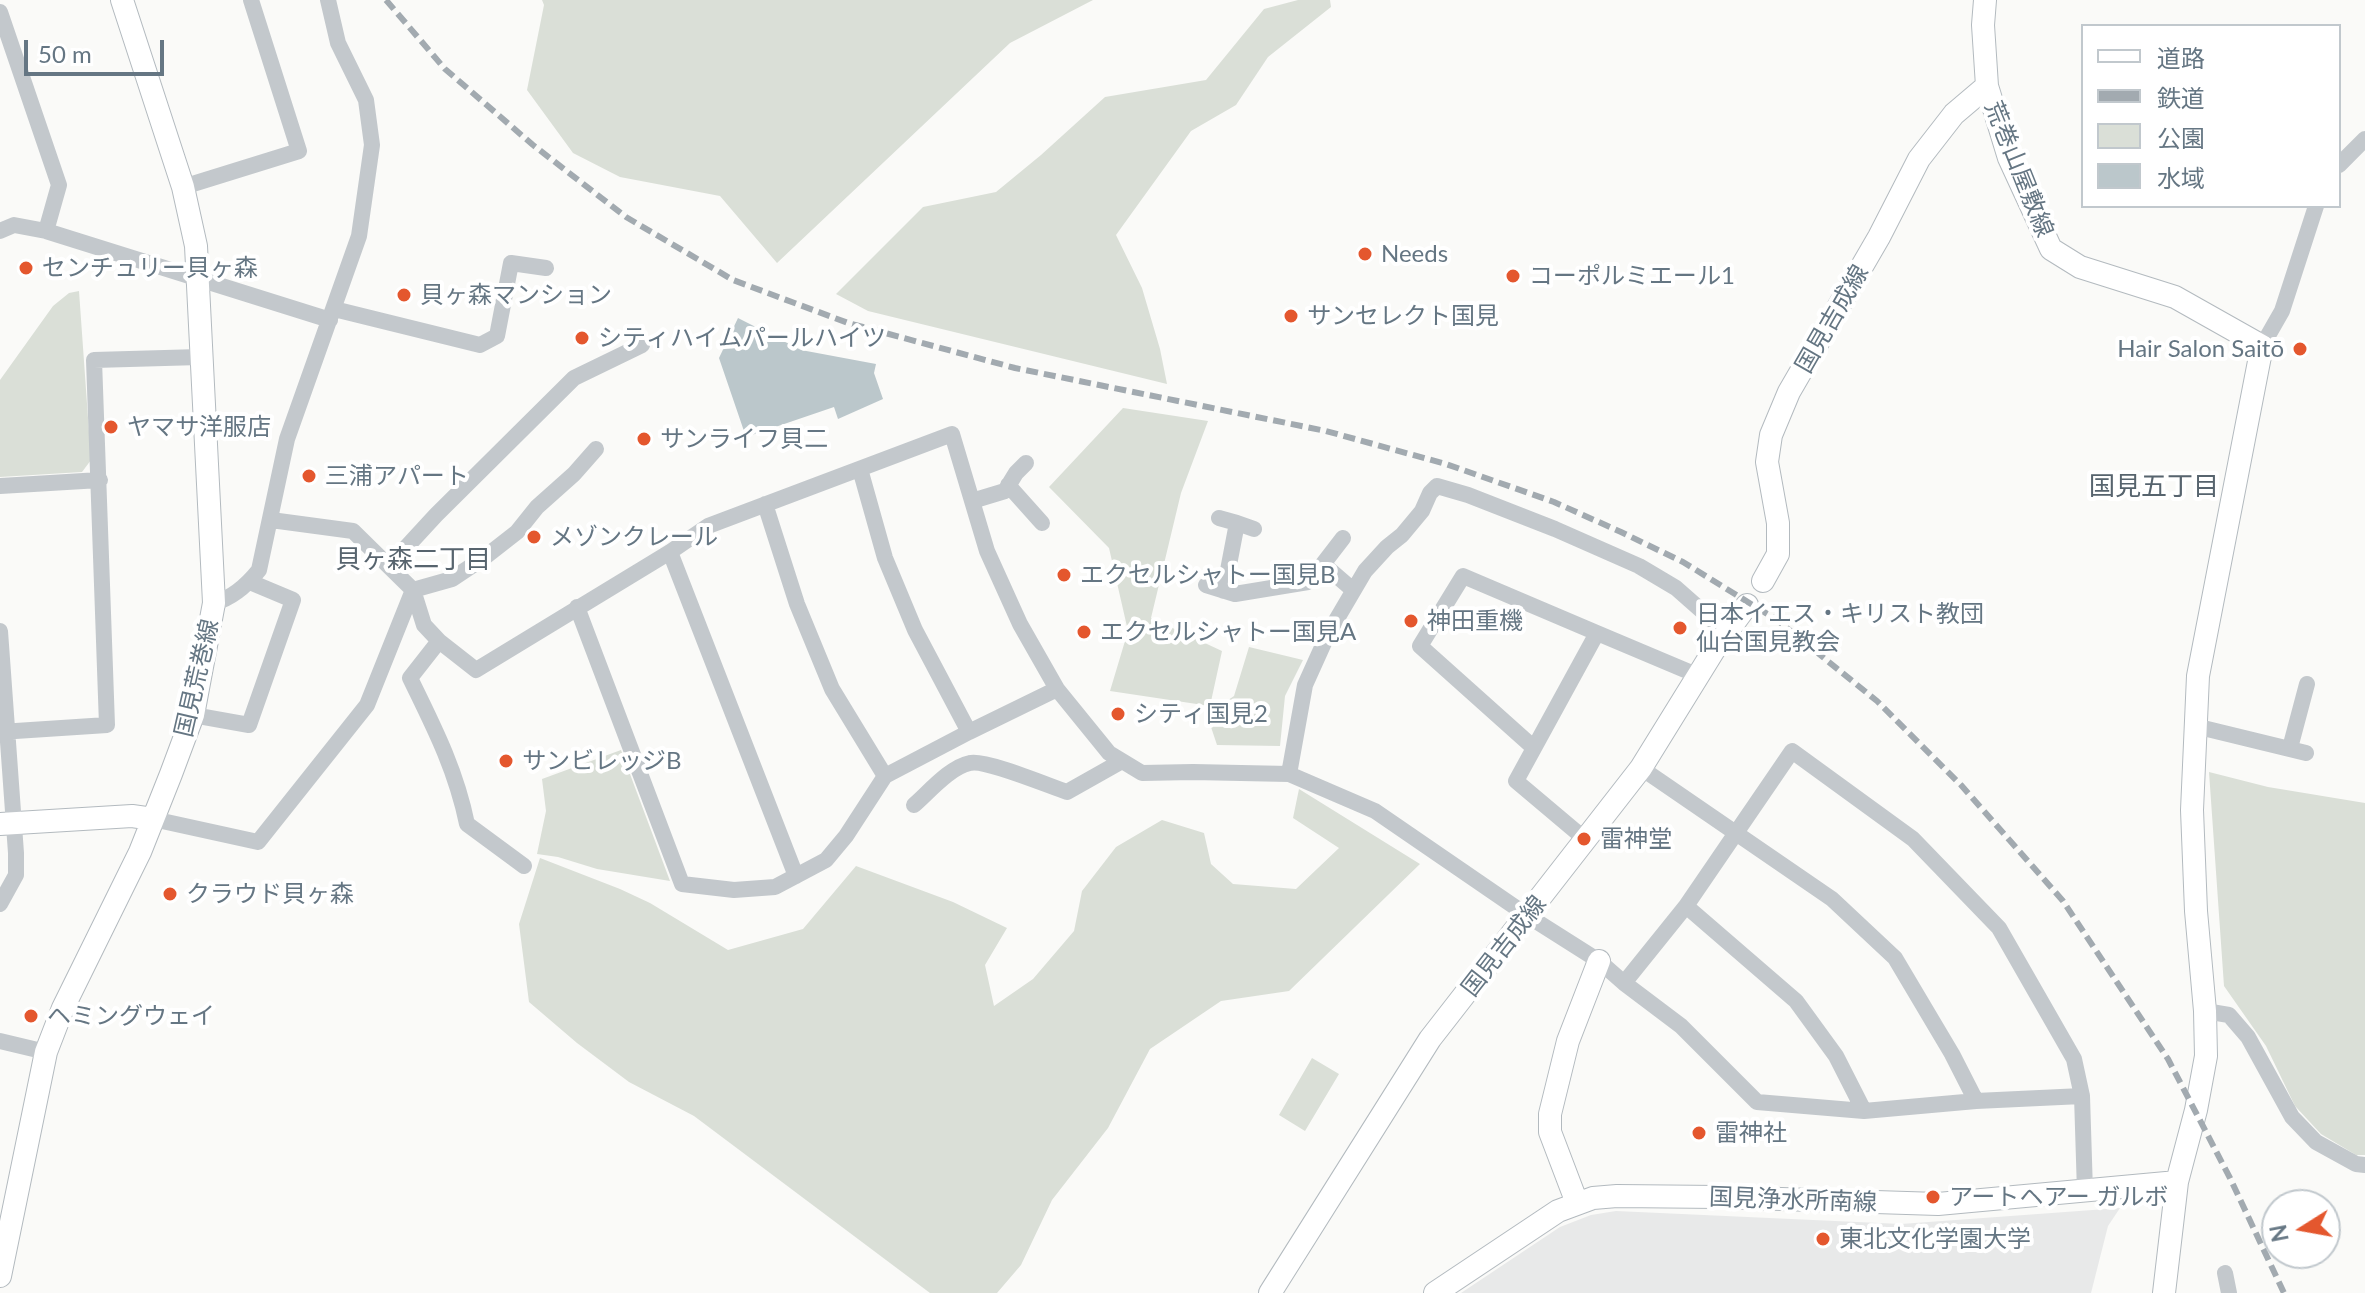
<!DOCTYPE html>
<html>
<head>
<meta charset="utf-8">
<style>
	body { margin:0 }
	#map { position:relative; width:2365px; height:1293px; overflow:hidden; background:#fafaf8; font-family:Lato,"Noto Sans JP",sans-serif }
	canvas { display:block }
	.legend { position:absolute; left:2081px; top:24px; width:260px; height:184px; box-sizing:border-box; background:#fff; border:2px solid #c1c8cd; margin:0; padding:10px 14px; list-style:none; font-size:24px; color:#657683 }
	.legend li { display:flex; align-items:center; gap:16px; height:40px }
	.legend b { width:40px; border:2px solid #c1c8cd }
	.north { position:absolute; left:2261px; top:1189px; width:80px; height:80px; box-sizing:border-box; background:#fff; border:2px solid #c1c8cd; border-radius:50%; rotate:259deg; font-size:22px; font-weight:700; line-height:32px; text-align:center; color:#657683 }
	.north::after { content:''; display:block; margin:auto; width:28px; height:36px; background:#e4572e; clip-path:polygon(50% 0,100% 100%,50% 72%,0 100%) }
	.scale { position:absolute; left:24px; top:40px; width:140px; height:36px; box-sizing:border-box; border:4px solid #657683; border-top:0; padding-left:10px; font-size:24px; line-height:28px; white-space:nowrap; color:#657683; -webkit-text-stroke:6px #fff; paint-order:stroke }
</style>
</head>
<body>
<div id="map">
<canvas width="2365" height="1293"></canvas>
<ul class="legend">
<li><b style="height:10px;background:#fff"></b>道路</li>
<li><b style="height:10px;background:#a2aab0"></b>鉄道</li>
<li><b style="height:22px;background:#dadfd7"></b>公園</li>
<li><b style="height:22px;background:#bbc7cb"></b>水域</li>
</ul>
<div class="north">N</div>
<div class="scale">50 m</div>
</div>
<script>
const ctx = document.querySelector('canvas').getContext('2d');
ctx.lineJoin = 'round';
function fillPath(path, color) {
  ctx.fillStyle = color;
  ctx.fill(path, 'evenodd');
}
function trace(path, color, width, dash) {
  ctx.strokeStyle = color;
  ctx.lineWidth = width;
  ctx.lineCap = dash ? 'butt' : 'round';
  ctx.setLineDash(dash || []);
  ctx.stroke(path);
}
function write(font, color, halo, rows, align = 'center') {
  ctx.font = font + ' Lato,"Noto Sans JP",sans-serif';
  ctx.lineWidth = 8;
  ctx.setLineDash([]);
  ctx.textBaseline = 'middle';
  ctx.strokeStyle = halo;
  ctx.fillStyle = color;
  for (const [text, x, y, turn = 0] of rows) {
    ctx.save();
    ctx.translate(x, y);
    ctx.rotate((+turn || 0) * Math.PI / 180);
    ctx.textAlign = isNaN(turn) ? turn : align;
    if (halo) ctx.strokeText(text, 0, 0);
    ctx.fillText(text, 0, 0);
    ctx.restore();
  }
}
fillPath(new Path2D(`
	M2120 1208 2108 1226 2091 1293H1461L1560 1227 1591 1215 1616 1211 1901 1224Z`), '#e8e9e9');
fillPath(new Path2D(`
	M542 0H1093L1010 43 777 263 720 196 620 177 573 153 527 90 544 5Z
	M1298 0H1330L1331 7 1268 57 1236 105 1191 131 1116 235 1142 288 1160 349 1167 384 868 311 836 294 923 207 996 192 1041 155 1105 97 1206 80 1264 9Z
	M79 291 91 460 82 472 0 477V380L53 306 69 293Z
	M1123 408 1208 421 1181 493 1151 618 1222 651 1210 706 1110 691 1128 631 1109 548 1049 487Z
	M1249 647 1303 660 1285 696 1280 746 1217 745 1211 727 1215 709 1234 696Z
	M621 750 670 881 597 869 558 857 537 854 546 811 542 779Z
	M2209 772 2268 787 2365 803V1155H2356L2321 1134 2295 1106 2266 1046 2224 986Z
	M1299 789 1420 864 1289 991 1221 1001 1150 1049 1108 1128 1052 1200 1021 1265 997 1293H930L694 1116 629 1082 577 1043 529 1002 519 924 540 858 620 889 650 903 728 950 803 929 856 866 953 902 1007 928 985 965 994 1006 1033 979 1074 931 1082 891 1116 847 1162 820 1204 833 1211 864 1233 884 1296 889 1339 848 1293 818Z
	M1312 1058 1339 1074 1305 1131 1279 1115Z`), '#dadfd7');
fillPath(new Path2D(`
	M738 318 801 350 876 364 874 373 883 399 838 419 834 407 746 437 719 358Z`), '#bbc7cb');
const secondary = new Path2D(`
	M1985 0 1983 25 1987 86 2009 158 2051 249 2080 267 2175 297 2262 346 2198 676 2192 810 2196 911 2205 1011 2206 1056 2196 1110 2177 1182 2164 1293
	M1763 581 1778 554V523L1767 462 1771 435 1789 392 1879 237 1919 159 1954 114 1987 86
	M0 824 132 816 153 819
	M1577 1203 1550 1132V1114L1568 1041 1599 961
	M0 1276 46 1052 63 1008 140 852 171 774 193 715 214 603 196 246 183 187 122 0
	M1270 1293 1430 1039 1641 768 1714 650 1747 605
	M1435 1293 1558 1211 1593 1198 1617 1196 1719 1197 1938 1204 2177 1182`);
trace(secondary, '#b3babf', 24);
trace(new Path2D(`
	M0 12 59 185 46 231
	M2339 165 2365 139
	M183 187 299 151 251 0
	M0 231 14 225 46 231 330 320
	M334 309 480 345 497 336 511 263 546 268
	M2262 346 2282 311 2316 206
	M860 469 885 558 915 630 969 732
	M1008 485 1042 523
	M0 486 100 480
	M972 501 1005 491 1016 473 1026 463
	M765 504 797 604 832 689 885 776
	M1219 518 1237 523
	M271 520 353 531 413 590 424 625 439 641 476 670 670 552 708 526 952 434 987 551 1020 624 1057 689 1109 753 1142 773 1193 772 1289 774 1375 811 1528 916 1599 961 1624 983 1681 1026 1757 1102 1864 1111 1976 1101 2082 1096
	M670 552 796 876
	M1323 564 1343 538
	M389 566 436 515 574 378 642 345
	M1206 585 1235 594 1308 582 1323 564 1353 590
	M1224 591 1237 523 1254 529
	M214 603C233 598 247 585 259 570L287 439 359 236 372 145 366 100 338 43 328 0
	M577 607 682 884 734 890 775 887 826 860 846 836 885 776 969 732 1057 689
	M0 631 16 853V875L0 904
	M439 641 410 678C434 727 456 770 467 824L524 866
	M193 715 249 725 293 600 250 582
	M2195 726 2306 753
	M0 732 107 725 94 360 200 357
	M1534 748 1420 646 1463 576 1597 633
	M2290 748 2307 684
	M1641 768 1832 899 1895 958 1952 1054 1976 1101
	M1289 774 1305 685 1328 634 1365 571 1387 547 1402 535 1422 511 1430 493 1437 486 1468 495 1555 529 1639 566 1676 588 1727 633
	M914 805C929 792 950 767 970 763 985 759 1049 786 1067 792L1122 761
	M153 819 258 842 367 705 413 590 452 579 485 557 517 532 537 507 574 474 596 449
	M1586 840 1516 781 1597 633 1699 676
	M1686 906 1796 1001 1836 1056 1864 1111
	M1624 983 1686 906 1792 751 1913 839 1999 928 2074 1059 2082 1096 2085 1192
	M2205 1011 2229 1015 2248 1037 2292 1117 2316 1142 2356 1164 2365 1165
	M0 1041 46 1052
	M2225 1273 2229 1293`), '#c3c8cc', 16);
trace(secondary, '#fff', 22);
trace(new Path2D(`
	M386 0 445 69 533 145 626 217 733 280 848 323 1015 368 1326 431 1446 464 1554 502 1621 532 1683 562 1777 620 1877 701 1961 785 2063 901 2168 1059 2230 1178 2284 1293`), '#a2aab0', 6, [12, 6]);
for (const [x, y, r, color] of [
	[1365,254,8,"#e4572e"],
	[26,268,8,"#e4572e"],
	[1513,276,8,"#e4572e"],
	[404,295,8,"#e4572e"],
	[1291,316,8,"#e4572e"],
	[582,338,8,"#e4572e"],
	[2300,349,8,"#e4572e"],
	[111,427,8,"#e4572e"],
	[644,439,8,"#e4572e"],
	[309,476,8,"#e4572e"],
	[534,537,8,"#e4572e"],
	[1064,575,8,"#e4572e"],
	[1411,621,8,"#e4572e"],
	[1680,628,8,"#e4572e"],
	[1084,632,8,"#e4572e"],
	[1118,714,8,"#e4572e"],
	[506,761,8,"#e4572e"],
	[1584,839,8,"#e4572e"],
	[170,894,8,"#e4572e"],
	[31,1016,8,"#e4572e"],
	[1699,1133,8,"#e4572e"],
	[1933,1197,8,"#e4572e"],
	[1823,1239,8,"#e4572e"]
]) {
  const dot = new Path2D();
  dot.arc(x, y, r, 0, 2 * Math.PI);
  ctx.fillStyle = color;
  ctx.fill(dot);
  trace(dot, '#fff', 3);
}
write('24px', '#657683', '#fff', [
	["荒巻山屋敷線",2019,169,68],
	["国見吉成線",1832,319,-60],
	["国見荒巻線",197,678,-77],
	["国見吉成線",1504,946,-52],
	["国見浄水所南線",1793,1200,2]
]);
write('24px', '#657683', '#fff', [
	["Needs",1381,254],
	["センチュリー貝ヶ森",42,268],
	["コーポルミエール1",1529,276],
	["貝ヶ森マンション",420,295],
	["サンセレクト国見",1307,316],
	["シティハイムパールハイツ",598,338],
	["Hair Salon Saitō",2284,349,"right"],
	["ヤマサ洋服店",127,427],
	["サンライフ貝二",660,439],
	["三浦アパート",325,476],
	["メゾンクレール",550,537],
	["エクセルシャトー国見B",1080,575],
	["日本イエス・キリスト教団",1696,614],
	["仙台国見教会",1696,642],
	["神田重機",1427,621],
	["エクセルシャトー国見A",1100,632],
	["シティ国見2",1134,714],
	["サンビレッジB",522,761],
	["雷神堂",1600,839],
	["クラウド貝ヶ森",186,894],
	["ヘミングウェイ",47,1016],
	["雷神社",1715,1133],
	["アートヘアー ガルボ",1949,1197],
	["東北文化学園大学",1839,1239]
], 'left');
write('26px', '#57646e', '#fff', [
	["国見五丁目",2154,487],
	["貝ヶ森二丁目",413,560]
]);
</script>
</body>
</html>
